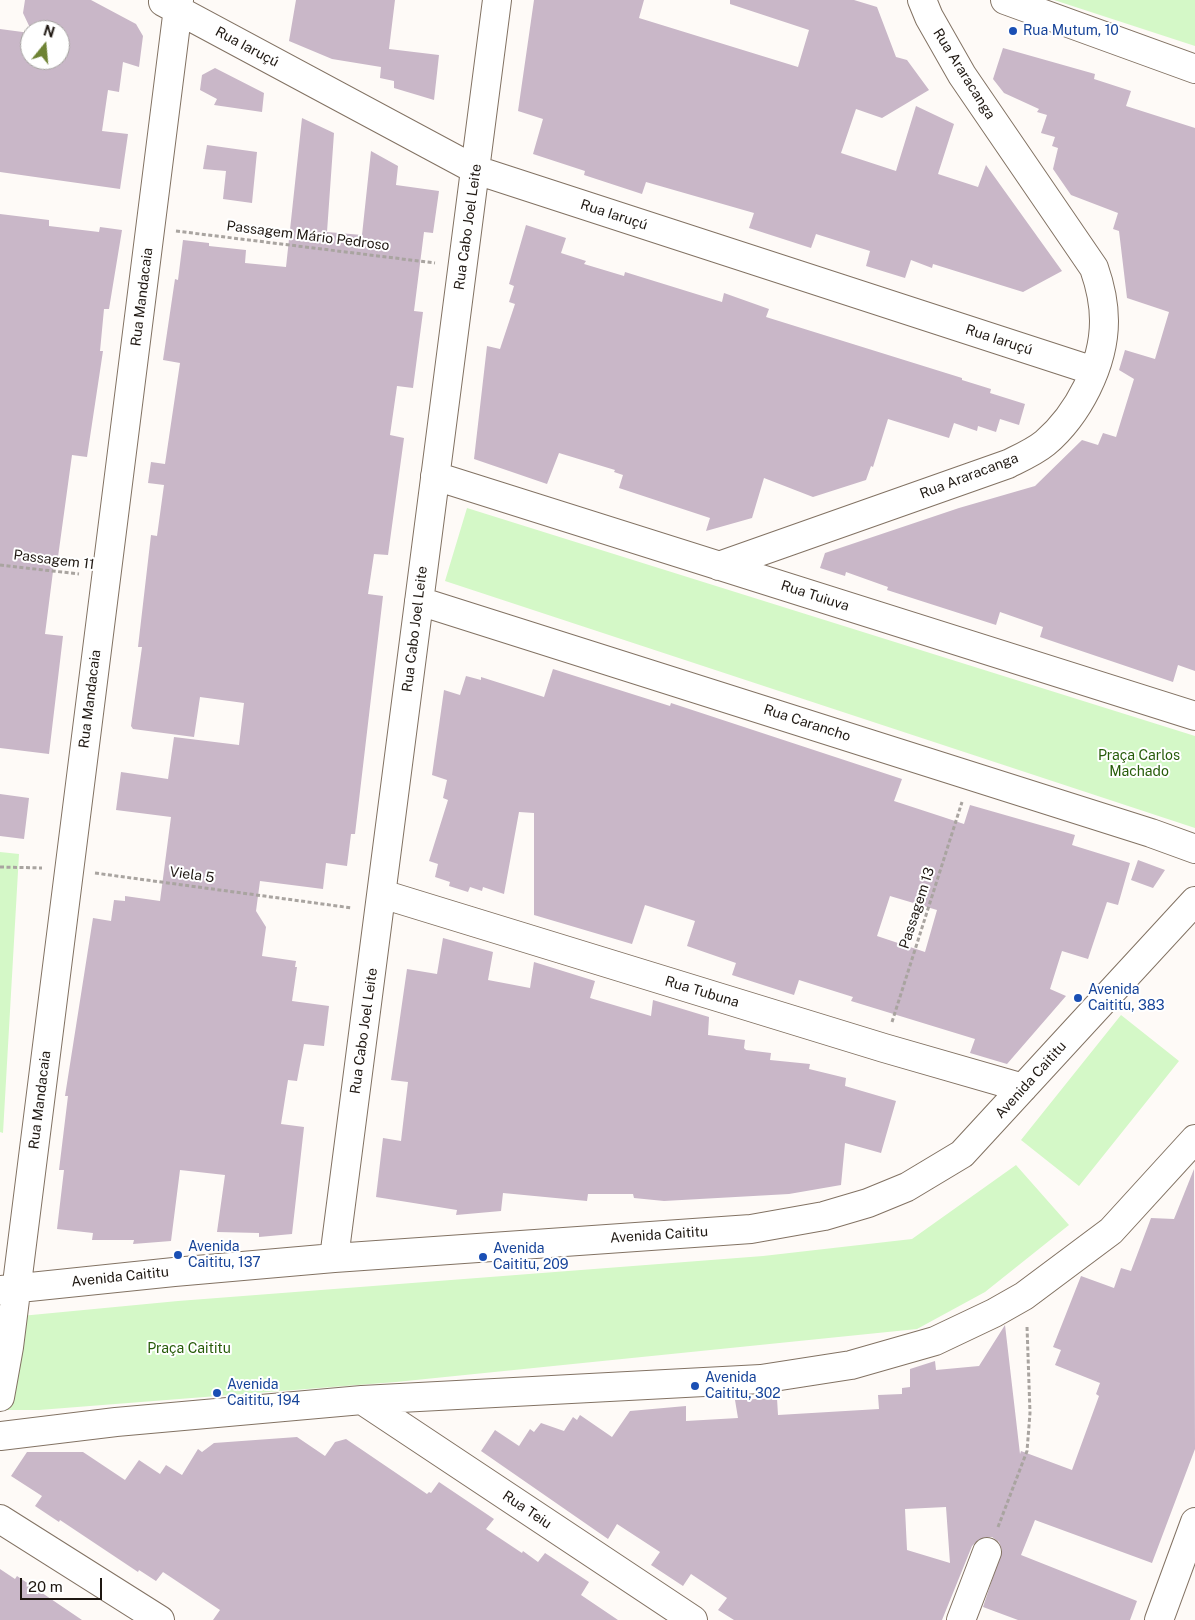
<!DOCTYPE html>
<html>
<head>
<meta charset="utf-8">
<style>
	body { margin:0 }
	#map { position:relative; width:1195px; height:1620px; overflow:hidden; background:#fefaf7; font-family:"Public Sans",sans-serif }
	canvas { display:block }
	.north { position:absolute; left:20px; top:20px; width:50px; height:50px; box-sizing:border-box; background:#fff; border:1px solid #a5a3a0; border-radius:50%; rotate:17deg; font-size:14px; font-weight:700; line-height:20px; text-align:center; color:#1f1812 }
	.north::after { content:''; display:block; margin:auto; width:18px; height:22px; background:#6e8334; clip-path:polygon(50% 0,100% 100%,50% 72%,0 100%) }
	.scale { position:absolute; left:20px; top:1578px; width:82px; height:22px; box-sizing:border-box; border:2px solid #1f1812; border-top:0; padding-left:6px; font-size:15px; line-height:18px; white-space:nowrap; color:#1f1812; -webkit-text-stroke:4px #fff; paint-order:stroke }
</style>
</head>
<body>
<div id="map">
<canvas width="1195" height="1620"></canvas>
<div class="north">N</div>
<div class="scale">20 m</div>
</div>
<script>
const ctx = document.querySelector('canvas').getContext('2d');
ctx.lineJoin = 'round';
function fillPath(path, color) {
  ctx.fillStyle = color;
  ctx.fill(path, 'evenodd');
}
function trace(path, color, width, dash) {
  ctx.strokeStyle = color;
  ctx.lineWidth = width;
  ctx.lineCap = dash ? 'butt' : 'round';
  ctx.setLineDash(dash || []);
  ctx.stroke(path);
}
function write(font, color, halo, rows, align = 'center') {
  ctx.font = font + ' "Public Sans",sans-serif';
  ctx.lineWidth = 4;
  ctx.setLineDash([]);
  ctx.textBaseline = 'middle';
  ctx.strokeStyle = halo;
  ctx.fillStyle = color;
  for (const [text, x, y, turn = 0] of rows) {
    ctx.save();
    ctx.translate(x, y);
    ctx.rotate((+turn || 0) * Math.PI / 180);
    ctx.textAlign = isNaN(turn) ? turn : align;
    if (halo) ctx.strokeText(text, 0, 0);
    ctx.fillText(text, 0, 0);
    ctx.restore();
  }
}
fillPath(new Path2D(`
	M1054 0H1195V46Z
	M467 508 1195 736V828L445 581Z
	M0 852 19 854 3 1133 0 1132Z
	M1121 1015 1179 1061 1079 1186 1021 1140Z
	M1016 1165 1069 1225 985 1292 917 1329 396 1382 39 1410H0V1318L178 1301 763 1256 912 1239Z`), '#d4f8c7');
fillPath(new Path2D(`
	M25 0H91L136 24 143 36 139 67 123 62 119 92 108 90 102 131 128 134 120 189 0 172V29L30 33V60H60V30H31L23 13Z
	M296 0H395L389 49 439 55 434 100 394 88V81L380 78 381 67 332 59 289 41Z
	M534 0H644L639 18 798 67 809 30 730 4V0H854L877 7 896 57 907 60 929 90 882 118 856 109 841 153 896 171 916 106 954 124 938 174 978 187 986 165 1062 271 1023 292 933 264 932 268 911 260 905 278 866 266 870 251 816 234 811 248 749 228 754 213 646 182 642 194 584 175 585 171 533 154 543 119 518 111Z
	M1003 48 1095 74 1094 79 1131 91 1126 106 1195 128V671L1178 665 1173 682 1040 637 1043 627 1000 612 996 625 887 590 888 587 846 572 845 576 820 568 825 553 959 508 1035 486 1082 440 1098 445 1103 433 1116 437 1134 379 1119 370 1125 350 1155 359 1169 312 1127 298 1119 231 1113 229 1118 213 1071 195 1053 169 1058 148 1052 146 1055 137 1041 133 1047 115 1037 112 1039 109 1004 93 993 79Z
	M215 68 264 93 262 112 214 105 217 99 200 90 202 75Z
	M302 118 334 133 327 232 362 235 371 151 398 166 396 185 439 191 433 233 424 232 414 311 423 312 413 388 397 386 390 435 404 438 388 555 374 554 368 594 383 596 355 834H351L347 866 326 863 323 889 260 881 256 911 266 927 262 956 296 961 295 967H297L292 1001 329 1006 324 1046 304 1044 297 1081 288 1080 281 1124 304 1127 292 1234 259 1237V1233L217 1232 225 1175 180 1170 171 1241 133 1244 134 1240H92L93 1233 57 1229 64 1170H59L68 1096H65L93 918 111 921 114 900 125 901V896L160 901 171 817 116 810 121 772 168 779 174 737 239 745 244 703 200 697 194 737 133 729 131 726 142 647H138L151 535 157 536 164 485 148 483 151 462 165 464 180 363 163 360 175 279 178 280 183 240 209 243V246L246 250 245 263 286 267Z
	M207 145 257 152 252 203 223 199 226 171 203 169Z
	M0 214 49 220V226L99 232 100 227 122 230 109 309H104L100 351H103L87 457 72 455 58 557 55 556 45 634 63 636 49 754 0 748Z
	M526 225 566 238 561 253 586 261 584 264 624 276 625 272 722 302 724 293 769 309 766 317 962 378V380L991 389 990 393 1025 404 1019 425 1000 419 996 432 978 426 977 431 954 423 949 438 888 419 873 467 871 466 866 480 813 497 764 478 752 518 706 531 710 518 619 488 623 475 614 472 615 470 559 453 547 484 474 459 487 346 500 349 515 304 509 302 514 286 509 284Z
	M553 669 670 706 671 703 902 779 894 801 943 817 964 824 970 805 1075 835 1072 845 1130 863 1118 905 1107 902 1088 959 1062 951 1050 989 1066 996 1007 1064 970 1053 975 1039 851 1001 853 997 799 980 794 995 732 975 736 963 687 946 695 921 645 905 632 944 534 915V813L519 812 504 894 483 887 482 891 470 887 468 892 449 886 450 882 435 877 438 864 429 861 448 800 443 798 447 780 432 775 444 690 460 695 466 676 481 680V677L544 697ZM890 896 937 910 925 952 877 936Z
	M0 794 29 798 24 839 0 836Z
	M1138 860 1165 870 1153 888 1131 880Z
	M443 938 493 952 488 980 530 988 534 962 595 981 590 998 651 1016 653 1000 709 1017 708 1035 745 1040 744 1048 746 1050 771 1053 770 1060 810 1064 809 1069 846 1078 845 1086 896 1101 881 1153 845 1143 841 1185 789 1194 664 1201 634 1198 633 1194H588L587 1201 503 1193 501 1211 456 1215 457 1210 376 1197 383 1138 401 1141 408 1082 391 1080 407 969 437 974Z
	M1194 1169 1195 1449 1152 1563 1035 1520 1021 1555 1137 1601 1130 1620H1018L983 1607 1002 1550 999 1542 992 1537H985L978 1540 972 1546 942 1620H734L718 1610 727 1598 691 1574 683 1586 651 1565 660 1552 617 1524 608 1539 481 1451 495 1430 519 1446 530 1429 534 1432 541 1423 564 1431 573 1417 577 1420 580 1415 612 1437 630 1411 686 1406V1421L738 1418 735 1400 777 1398 778 1415 879 1409 878 1395 902 1394V1388L910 1387V1369L935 1361 936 1370 979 1366 1005 1325 1020 1454 1021 1451 1072 1470 1099 1396 1096 1394 1100 1383 1055 1365 1061 1350 1053 1347 1081 1276 1114 1288 1121 1268 1131 1271 1151 1218 1174 1219ZM946 1507 950 1563 907 1550 905 1509Z
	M297 1437 325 1456 335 1442 346 1439 427 1494 429 1492 431 1493 439 1482 494 1519 486 1529 522 1553 523 1551 538 1562 545 1553 589 1582 581 1595 618 1620H213L220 1610 163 1572 156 1581 139 1570 138 1572 60 1520 59 1522 35 1506 42 1496 11 1476 27 1452H83L125 1480 139 1460 160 1474 166 1465 182 1475 198 1449 202 1452 214 1443Z
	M0 1569 15 1579 17 1576 82 1620H0Z`), '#c9b7c8');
const minor = new Path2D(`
	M1005 0 1195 69
	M163 2 476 170 1094 371
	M435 476 1195 716
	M719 566 1008 464C1020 458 1034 452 1045 443 1078 415 1104 365 1104 321 1104 303 1100 285 1094 268L962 75 929 17 922 0
	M419 601 1151 833 1195 849
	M382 894 884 1048 1023 1088
	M334 1258 497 0
	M0 1290 174 1272 334 1258 751 1229 824 1216 868 1203 907 1187 962 1154 1195 901
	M0 1397 9 1347 179 0
	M362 1400 693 1620
	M0 1436 116 1422 362 1400 761 1379 851 1365 935 1341 994 1313 1024 1296 1111 1231 1195 1139
	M0 1519 160 1620
	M961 1620 987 1552
	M1159 1620 1195 1522`);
trace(minor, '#827263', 30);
trace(new Path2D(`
	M176 231 435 263
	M0 565 79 574
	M0 867 42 868
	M95 873 352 908
	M892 1022 962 802
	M998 1527 1027 1451 1030 1413 1027 1326`), '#a9a4a0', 3, [4, 2.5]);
trace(minor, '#fff', 28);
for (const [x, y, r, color] of [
	[1013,31,5,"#1a4fb4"],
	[1078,998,5,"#1a4fb4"],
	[178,1255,5,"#1a4fb4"],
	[483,1257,5,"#1a4fb4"],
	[695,1386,5,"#1a4fb4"],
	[217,1393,5,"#1a4fb4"]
]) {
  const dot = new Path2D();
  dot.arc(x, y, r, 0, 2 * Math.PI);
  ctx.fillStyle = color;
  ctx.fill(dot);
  trace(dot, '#fff', 2);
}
write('14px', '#164399', '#fff', [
	["Rua Mutum, 10",1023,31],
	["Avenida",1088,990],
	["Caititu, 383",1088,1006],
	["Avenida",188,1247],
	["Caititu, 137",188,1263],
	["Avenida",493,1249],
	["Caititu, 209",493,1265],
	["Avenida",705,1378],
	["Caititu, 302",705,1394],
	["Avenida",227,1385],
	["Caititu, 194",227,1401]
], 'left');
write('14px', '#1f1812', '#fff', [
	["Rua Iaruçú",247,47,28],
	["Rua Araracanga",964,74,58],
	["Rua Iaruçú",614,215,18],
	["Rua Cabo Joel Leite",468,227,-82],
	["Passagem Mário Pedroso",308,236,7],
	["Rua Mandacaia",142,297,-83],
	["Rua Iaruçú",999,340,18],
	["Rua Araracanga",969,476,-21],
	["Passagem 11",54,560,7],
	["Rua Tuiuva",815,596,18],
	["Rua Cabo Joel Leite",415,629,-83],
	["Rua Mandacaia",90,699,-83],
	["Rua Carancho",807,723,18],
	["Viela 5",192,875,8],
	["Passagem 13",917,908,-72],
	["Rua Tubuna",702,992,17],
	["Rua Cabo Joel Leite",364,1031,-82],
	["Avenida Caititu",1031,1080,-48],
	["Rua Mandacaia",40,1100,-83],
	["Avenida Caititu",659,1235,-4],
	["Avenida Caititu",120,1277,-6],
	["Rua Teiu",527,1510,34]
]);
write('14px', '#275c0a', '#fff', [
	["Praça Carlos",1139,756],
	["Machado",1139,772],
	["Praça Caititu",189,1349]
]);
</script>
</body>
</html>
